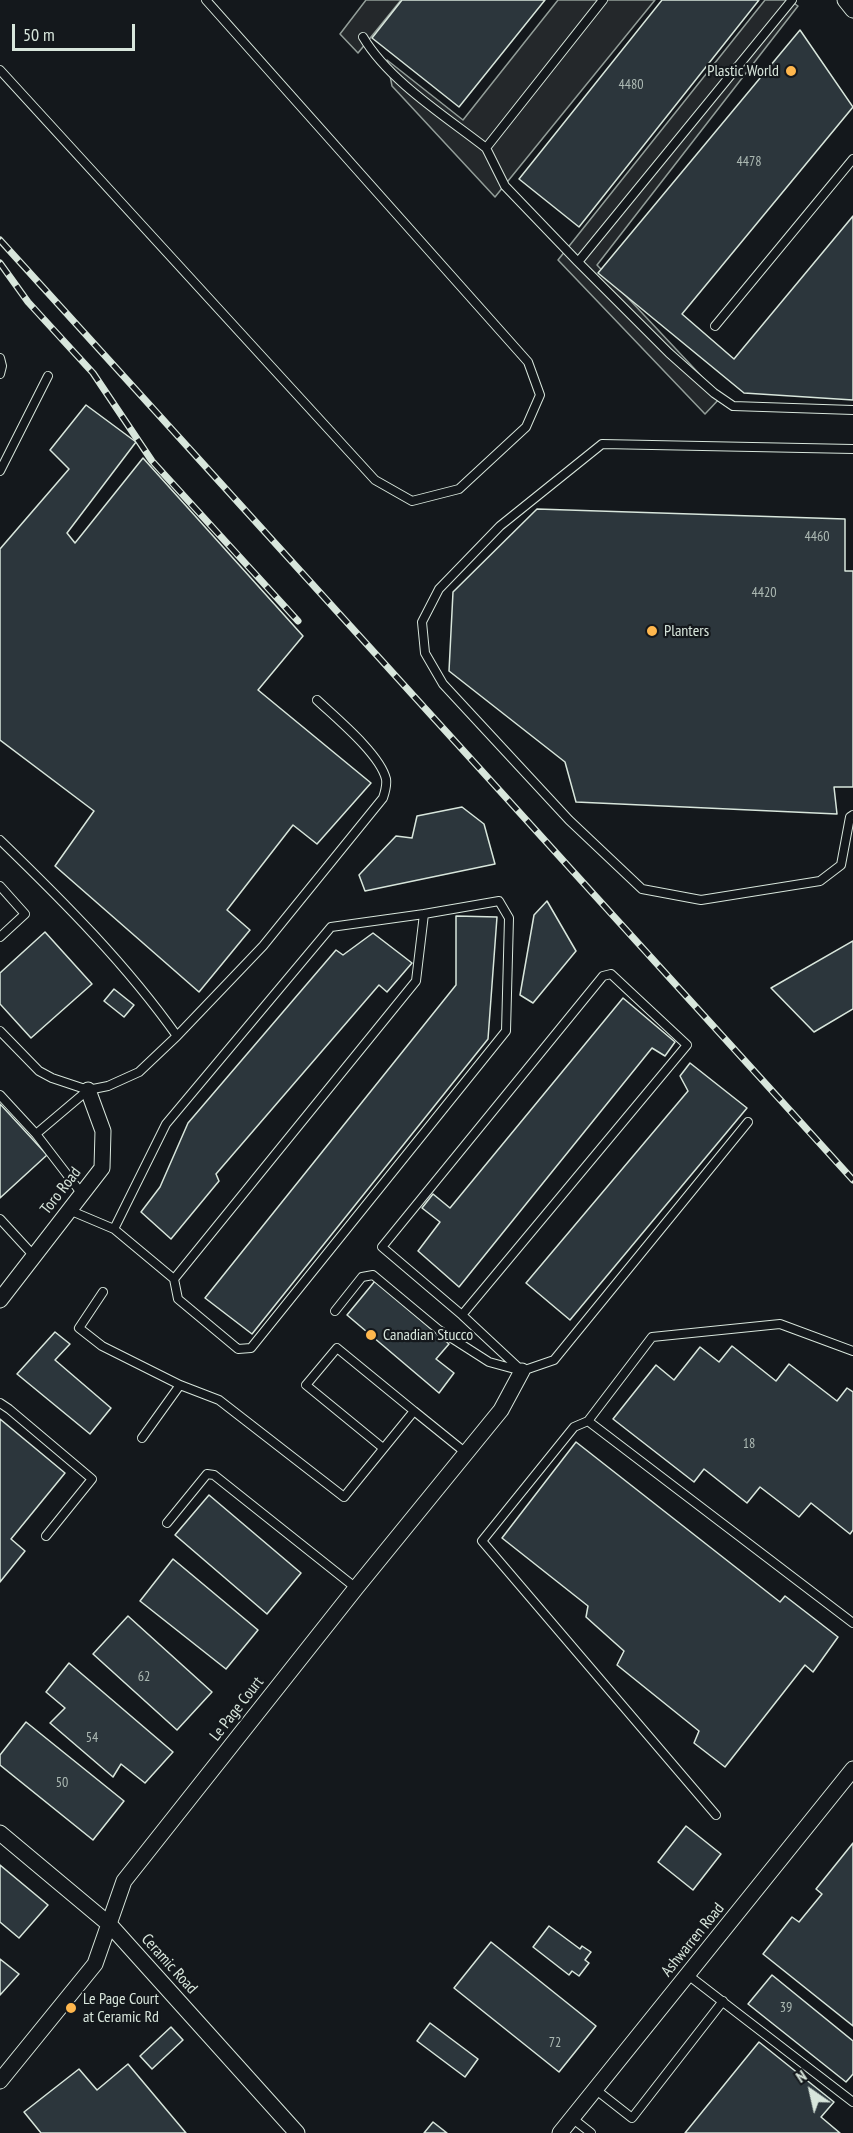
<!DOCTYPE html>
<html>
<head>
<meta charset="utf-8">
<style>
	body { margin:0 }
	#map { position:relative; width:853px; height:2133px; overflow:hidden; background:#14181c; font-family:"PT Sans Narrow",sans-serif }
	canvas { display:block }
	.north { position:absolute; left:781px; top:2061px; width:60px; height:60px; -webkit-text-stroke:4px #14181c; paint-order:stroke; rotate:326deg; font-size:16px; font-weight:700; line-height:24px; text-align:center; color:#d8e6dc }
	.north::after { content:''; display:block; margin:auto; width:21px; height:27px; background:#d8e6dc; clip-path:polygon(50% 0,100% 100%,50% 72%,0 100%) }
	.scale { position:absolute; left:12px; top:24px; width:123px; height:27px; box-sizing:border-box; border:3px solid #d8e6dc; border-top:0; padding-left:8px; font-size:18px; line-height:21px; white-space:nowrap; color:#d8e6dc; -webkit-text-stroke:4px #14181c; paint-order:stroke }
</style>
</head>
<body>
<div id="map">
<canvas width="853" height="2133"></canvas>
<div class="north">N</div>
<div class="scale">50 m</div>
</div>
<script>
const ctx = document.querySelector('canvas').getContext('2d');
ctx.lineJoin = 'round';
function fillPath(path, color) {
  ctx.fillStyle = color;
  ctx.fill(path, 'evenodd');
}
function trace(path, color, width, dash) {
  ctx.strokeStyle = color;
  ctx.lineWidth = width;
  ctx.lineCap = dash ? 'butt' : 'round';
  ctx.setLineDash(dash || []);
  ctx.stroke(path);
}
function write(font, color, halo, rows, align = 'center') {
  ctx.font = font + ' "PT Sans Narrow",sans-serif';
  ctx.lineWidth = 4.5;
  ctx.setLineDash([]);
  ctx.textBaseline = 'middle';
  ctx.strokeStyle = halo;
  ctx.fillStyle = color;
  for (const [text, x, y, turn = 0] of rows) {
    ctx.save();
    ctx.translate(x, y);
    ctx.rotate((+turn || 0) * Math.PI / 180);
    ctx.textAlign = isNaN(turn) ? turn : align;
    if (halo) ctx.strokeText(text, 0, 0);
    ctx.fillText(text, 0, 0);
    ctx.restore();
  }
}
const parking = new Path2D(`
	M366 0H401L358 53 340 34Z
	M558 0H655L495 197 392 86 387 60 463 120Z
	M765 0H789L798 6 597 265 721 397 705 414 558 260Z`);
fillPath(parking, '#24282b');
trace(parking, '#939e99', 1.5);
const building = new Path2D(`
	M402 0H545L459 107 372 38Z
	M662 0H759L579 227 519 179Z
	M800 30 853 107 682 314 734 359 853 216V400L744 393 598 273Z
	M86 405 136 442 67 533 75 543 143 458 303 636 258 690 371 783 317 844 293 825 227 910 250 930 199 992 55 866 94 811 0 740V549L69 469 50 450Z
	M537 509 845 519V571H853V787H834L837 814 576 802 565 762 449 671 453 592Z
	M462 807 484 824 495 864 365 891 359 875 396 836 412 838 417 816Z
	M547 901 576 951 533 1003 520 995 534 915Z
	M456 916 497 917 488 1039 252 1334 205 1298 456 985Z
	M45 932 92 984 31 1038 0 1004V973Z
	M373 933 412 963 387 992 379 985 216 1174 219 1181 171 1239 141 1212 160 1187 188 1123 336 950 343 955Z
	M853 941V1009L814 1032 771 988Z
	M114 989 134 1005 124 1017 104 1001Z
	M623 998 675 1042 665 1056 652 1048 459 1287 418 1251 440 1222 422 1208 433 1194 450 1208Z
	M690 1063 747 1108 570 1320 526 1283 688 1091 680 1076Z
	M0 1104 47 1155 0 1198Z
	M375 1281 449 1344 436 1359 454 1373 439 1393 347 1315Z
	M55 1332 70 1344 55 1360 111 1408 90 1434 17 1374Z
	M732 1346 776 1381 789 1364 837 1401 847 1388 853 1392V1530L850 1534 811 1503 799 1517 760 1487 747 1503 704 1469 694 1482 613 1419 656 1365 674 1380 700 1347 719 1362Z
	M0 1419 65 1473 11 1539 25 1551 0 1582Z
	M576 1442 780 1602 785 1596 838 1637 813 1672 805 1665 725 1767 694 1743 699 1731 617 1665 624 1651 586 1617 588 1606 502 1538Z
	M209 1495 301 1573 267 1614 175 1535Z
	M173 1559 258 1630 226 1669 140 1601Z
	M128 1616 212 1692 177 1730 93 1654Z
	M69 1663 173 1752 145 1783 121 1764 113 1777 50 1723 65 1708 46 1692Z
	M26 1722 124 1801 93 1840 0 1765V1755Z
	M686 1826 721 1854 693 1890 658 1862Z
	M853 1843V2026L763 1954 792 1917 799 1922 822 1894 816 1889Z
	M0 1865 48 1905 19 1938 0 1922Z
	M549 1926 580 1949 582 1946 591 1952 585 1960 589 1963 579 1976 572 1971 569 1975 533 1947Z
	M491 1942 596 2026 559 2072 454 1988Z
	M0 1959 19 1974 0 1995Z
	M772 1975 853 2041V2074L846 2082 748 2004Z
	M430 2023 478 2059 465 2077 417 2041Z
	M171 2027 183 2040 152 2069 140 2056Z
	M759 2042 834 2102 821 2117 840 2133H685Z
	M128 2064 186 2133H41L24 2112 79 2069 97 2090Z
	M433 2122 447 2133H424Z`);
fillPath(building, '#2c363c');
trace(building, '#d8e6dc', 1.5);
const service = new Path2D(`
	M792 0 578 262 669 353 714 393 733 406 853 410
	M363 37C389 81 445 116 486 148L603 0
	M0 70 375 480 412 501 459 489 526 427 540 395 528 362 206 0
	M486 148 505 186 578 262
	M715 326 853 159
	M0 358 2 366 0 374
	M853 449 602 444 500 526 439 589 422 622 425 653 443 684 569 820 642 889 701 900 820 881 841 865 850 817 853 815
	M0 471 48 376
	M0 840C64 902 126 964 177 1036
	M0 886 25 914 0 937
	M0 1031 39 1071 52 1078 88 1090
	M0 1095 36 1134 88 1090 108 1086 139 1072 177 1036 263 946 383 798C385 792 387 785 386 779 380 754 336 718 317 700
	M36 1134 82 1194
	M69 1210 114 1229 174 1279 416 981 424 914 331 927 166 1124 114 1229
	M0 1219 34 1256
	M174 1279 178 1299 238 1349 251 1348 506 1031 509 918 499 901 424 914
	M103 1292 79 1328 102 1346 180 1385 219 1400 344 1497 414 1411 466 1453
	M335 1311 362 1277 373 1275 439 1330 489 1362 522 1371 554 1360 748 1122
	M462 1315 687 1045 611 974 603 976 382 1247 462 1315 522 1371
	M853 1351 780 1324 652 1337 588 1421 853 1623
	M0 1403 9 1409 92 1479 46 1536
	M588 1421 574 1427 482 1541 716 1815
	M142 1438 180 1385
	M383 1448 306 1385 337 1348 414 1411
	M167 1523 207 1474 214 1475 356 1588
	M688 1975 853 2102
	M595 2089 632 2118 723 2001
	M572 2118 591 2133`);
const minor = new Path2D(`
	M845 0 853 10
	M0 1300 102 1168 103 1131 88 1090
	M0 1833 110 1925 297 2133
	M0 2081 95 1964 124 1881 356 1588 501 1410 522 1371
	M560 2133 853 1769`);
trace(service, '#d8e6dc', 10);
trace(minor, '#d8e6dc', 17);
trace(service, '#14181c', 8);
trace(minor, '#14181c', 15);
const rail = new Path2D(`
	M0 240 853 1180
	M0 263 28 302 93 373 152 461 298 621`);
trace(rail, '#d8e6dc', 7);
trace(rail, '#14181c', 4.5, [14]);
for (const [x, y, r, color] of [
	[791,71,6,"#ffb74d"],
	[652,631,6,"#ffb74d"],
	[371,1335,6,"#ffb74d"],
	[71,2008,6,"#ffb74d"]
]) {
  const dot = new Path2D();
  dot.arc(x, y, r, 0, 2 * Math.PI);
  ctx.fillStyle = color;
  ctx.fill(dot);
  trace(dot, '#14181c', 2);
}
write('14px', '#adbab4', null, [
	["4480",631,85],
	["4478",749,162],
	["4460",817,537],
	["4420",764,593],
	["18",749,1444],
	["62",144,1677],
	["54",92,1738],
	["50",62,1783],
	["39",786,2008],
	["72",555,2043]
]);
write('16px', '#d8e6dc', '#14181c', [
	["Plastic World",779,71,"right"],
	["Planters",664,631],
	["Canadian Stucco",383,1335],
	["Le Page Court",83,1999],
	["at Ceramic Rd",83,2017]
], 'left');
write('16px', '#d8e6dc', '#14181c', [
	["Toro Road",61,1191,-52],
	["Le Page Court",237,1709,-52],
	["Ashwarren Road",693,1940,-51],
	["Ceramic Road",169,1964,48]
]);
</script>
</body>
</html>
